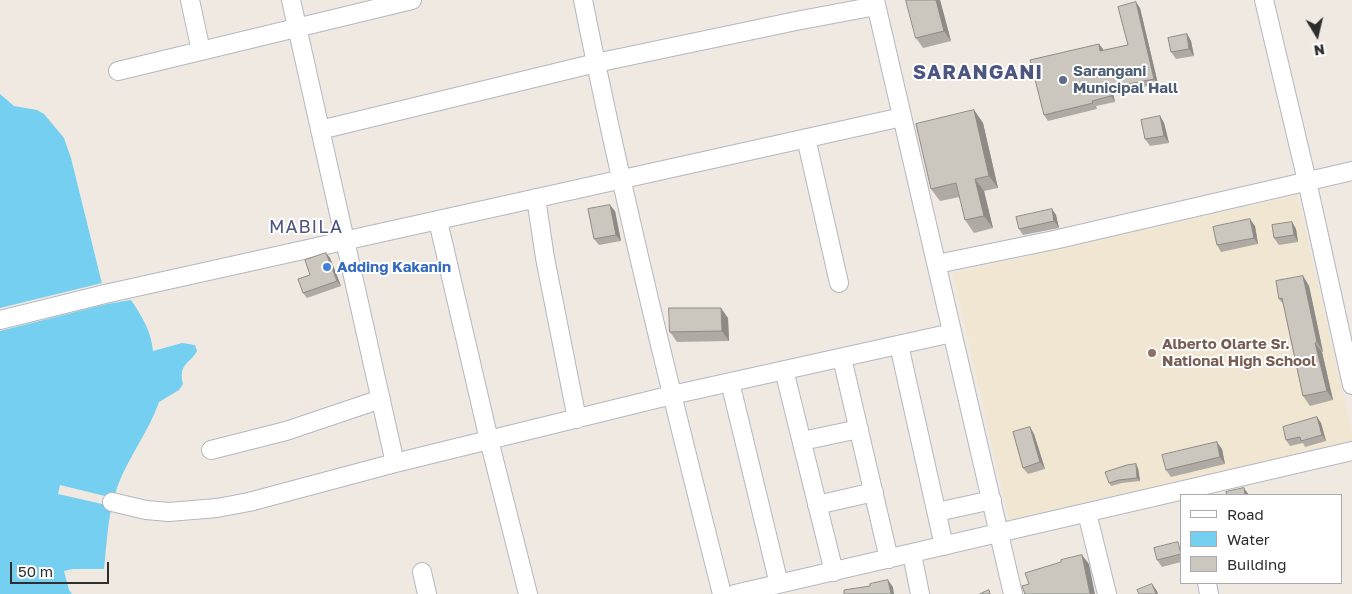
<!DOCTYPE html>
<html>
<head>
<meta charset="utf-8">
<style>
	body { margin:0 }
	#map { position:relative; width:1352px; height:594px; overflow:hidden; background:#efe9e1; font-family:"Golos Text",sans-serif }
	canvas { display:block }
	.legend { position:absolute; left:1180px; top:494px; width:162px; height:90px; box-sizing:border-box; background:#fff; border:1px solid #ababab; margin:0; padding:6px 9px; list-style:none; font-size:15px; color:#2e2e2e }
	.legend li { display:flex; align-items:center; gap:10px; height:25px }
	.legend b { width:25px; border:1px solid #ababab }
	.north { position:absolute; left:1292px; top:10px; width:50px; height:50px; -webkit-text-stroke:4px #fff; paint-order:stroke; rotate:171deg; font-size:14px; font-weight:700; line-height:20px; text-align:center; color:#2e2e2e }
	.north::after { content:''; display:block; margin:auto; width:18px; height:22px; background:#2e2e2e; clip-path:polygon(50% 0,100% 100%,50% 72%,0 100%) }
	.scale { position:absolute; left:10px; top:562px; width:99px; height:22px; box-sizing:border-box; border:2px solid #2e2e2e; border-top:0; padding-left:6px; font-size:15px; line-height:18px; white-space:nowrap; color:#2e2e2e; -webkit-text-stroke:4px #fff; paint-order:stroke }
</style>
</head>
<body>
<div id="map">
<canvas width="1352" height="594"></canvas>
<ul class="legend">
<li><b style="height:6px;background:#fff"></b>Road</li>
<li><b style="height:14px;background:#75cff0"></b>Water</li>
<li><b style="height:14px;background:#cbc7bf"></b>Building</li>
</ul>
<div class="north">N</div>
<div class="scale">50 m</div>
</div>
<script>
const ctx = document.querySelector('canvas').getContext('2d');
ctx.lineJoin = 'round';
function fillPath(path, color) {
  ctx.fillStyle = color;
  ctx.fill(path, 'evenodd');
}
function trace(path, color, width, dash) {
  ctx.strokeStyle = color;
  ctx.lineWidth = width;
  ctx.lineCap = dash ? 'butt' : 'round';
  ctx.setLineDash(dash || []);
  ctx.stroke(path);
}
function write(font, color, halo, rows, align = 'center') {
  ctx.font = font + ' "Golos Text",sans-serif';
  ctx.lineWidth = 4;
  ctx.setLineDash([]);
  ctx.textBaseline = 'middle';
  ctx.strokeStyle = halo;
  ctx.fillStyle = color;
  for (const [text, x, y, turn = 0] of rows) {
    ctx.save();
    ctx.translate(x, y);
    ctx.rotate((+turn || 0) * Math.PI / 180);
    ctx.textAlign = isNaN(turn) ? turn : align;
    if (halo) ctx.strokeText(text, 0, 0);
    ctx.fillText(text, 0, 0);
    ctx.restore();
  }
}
fillPath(new Path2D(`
	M1297 195 1352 432V441L1009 520 953 273Z`), '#f0e6d1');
fillPath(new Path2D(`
	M0 94 14 106 37 110 44 114 64 138 71 158 107 304 131 300C142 316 151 331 153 351L182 343 195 345 197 351C189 365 178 364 183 384L179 390 159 402C149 431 129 456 118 485 108 511 107 541 104 569H73L64 571 69 590 72 594H0Z`), '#75cff0');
fillPath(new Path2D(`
	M102 283 107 304 0 331V308Z
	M60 485 113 498 111 506 58 494Z`), '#efe9e1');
const minor = new Path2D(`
	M190 0 201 51
	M291 0 395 463
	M583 0C623 199 672 397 722 594
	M875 0 1013 594
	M1264 0 1307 181 1352 385
	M118 71 412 0
	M320 130 596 63 796 21 876 6
	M806 138 839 283
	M536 198 545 258 577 419
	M438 221 489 440 528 594
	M937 264 1054 240 1352 171
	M0 320 105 294 902 117
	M899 345 944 546
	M842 358 889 559
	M784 370 834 572
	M730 382 779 584
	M802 441 859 429
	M211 450 286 431 381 399
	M112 502 146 510 169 512 217 508 249 502 395 463 672 395 952 333
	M817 505 874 492
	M937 512 992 500
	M1087 513 1107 594
	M912 554 920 594
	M422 572 427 594
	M1207 583 1209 594
	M735 594 1352 451`);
trace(minor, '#b4b7c1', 20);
trace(minor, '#fff', 18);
fillPath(new Path2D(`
	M940 0 951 41 923 48 916 38Z
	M1140 8 1158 84 1113 93 1115 102 1096 106 1097 109 1048 121 1044 115 1103 49V51L1128 45Z
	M1187 34 1191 41 1194 56 1176 59 1171 52Z
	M974 110 983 123 998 188 984 191 993 228 974 233 965 220 960 197 940 201 931 189Z
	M1160 116 1164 123 1169 143 1150 146 1145 139Z
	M1052 209 1056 215 1059 228 1023 235 1019 229Z
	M615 211 621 241 599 245 594 239Z
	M1292 222 1296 229 1298 242 1279 245 1274 238Z
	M1255 226 1258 244 1221 252 1217 245Z
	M326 253 330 258 341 286 307 298 303 293 310 275Z
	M1303 276 1309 286 1323 352H1322L1333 400 1310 406 1303 396 1284 305 1279 299Z
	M728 318 729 341 677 342 670 332Z
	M1317 417 1321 423 1326 441 1305 447 1303 443 1290 446 1286 440Z
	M1034 434 1045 469 1028 474 1023 468Z
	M1222 449 1225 464 1171 477 1166 470Z
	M1138 468 1140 481 1122 483 1111 486 1109 483Z
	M1181 546V562L1162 567 1157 560Z`), '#afaba4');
fillPath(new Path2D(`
	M936 0H940L951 41 944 31Z
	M1136 2 1140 8 1158 84 1154 79Z
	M1187 34 1191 41 1194 56 1189 49Z
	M1099 44 1103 49 1104 57 1100 51Z
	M1109 88 1113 93 1115 102 1111 96Z
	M974 110 983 123 998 188 989 176Z
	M1160 116 1164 123 1169 143 1164 136Z
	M975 179 984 191 993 228 984 216Z
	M610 205 615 211 621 241 616 235Z
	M1052 209 1056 215 1059 228 1054 221Z
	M1250 219 1255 226 1258 244 1254 238Z
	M1292 222 1296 229 1298 242 1294 235Z
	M326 253 330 258 341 286 337 281Z
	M1303 276 1309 286 1323 352 1317 342Z
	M721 308 728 318 729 341 722 331Z
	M1315 343 1322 352 1333 400 1327 391Z
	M1317 417 1321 423 1326 441 1322 435Z
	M1030 427 1034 434 1045 469 1040 462Z
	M1217 442 1222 449 1225 464 1220 457Z
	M1136 464 1138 468 1140 481 1137 478Z
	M1244 488 1249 495H1245Z
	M1082 555 1089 564 1095 594H1090Z
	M888 580 893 587 894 594H891Z
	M1152 584 1157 591 1158 594H1156Z`), '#8e8b86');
const building = new Path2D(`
	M906 0H936L944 31 916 38Z
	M1136 2 1154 79 1109 88 1111 96 1092 101 1093 103 1044 115 1030 60 1099 44 1100 51 1128 45 1118 7Z
	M1187 34 1189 49 1171 52 1168 38Z
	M974 110 989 176 975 179 984 216 965 220 956 183 931 189 916 124Z
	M1160 116 1164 136 1145 139 1141 120Z
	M610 205 616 235 594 239 588 209Z
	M1052 209 1054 221 1019 229 1016 217Z
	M1250 219 1254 238 1217 245 1213 227Z
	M1292 222 1294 235 1274 238 1272 225Z
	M326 253 337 281 303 293 298 279 310 275 305 260Z
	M1303 276 1317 342 1315 343 1327 391 1303 396 1282 298 1279 299 1276 281Z
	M669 308H721L722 331 670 332Z
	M1317 417 1322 435 1301 441 1300 437 1286 440 1283 427Z
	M1030 427 1040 462 1023 468 1013 432Z
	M1217 442 1220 457 1166 470 1162 455Z
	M1136 464 1137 478 1119 480 1109 483 1105 472 1127 465Z
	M1244 488 1245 495H1227L1226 492Z
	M1178 542 1181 554 1157 560 1154 548Z
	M1082 555 1090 594H1025L1022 586 1029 584 1025 573 1061 562V560Z
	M888 580 891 594H844V590L870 586V584Z
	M1152 584 1156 594H1139L1137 590Z
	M989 590 990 594H980Z`);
fillPath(building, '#cbc7bf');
trace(building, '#8e8b86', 1);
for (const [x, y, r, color] of [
	[1063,80,5,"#5c6f8a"],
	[327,267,5,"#3f7fe0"],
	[1152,353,5,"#8d6e63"]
]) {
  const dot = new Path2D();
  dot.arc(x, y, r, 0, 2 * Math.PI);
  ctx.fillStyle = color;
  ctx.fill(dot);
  trace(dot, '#fff', 2);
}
write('bold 15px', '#4e5e75', '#fff', [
	["Sarangani",1073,71],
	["Municipal Hall",1073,88]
], 'left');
write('bold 15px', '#366cbe', '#fff', [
	["Adding Kakanin",337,267]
], 'left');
write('bold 15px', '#785e54', '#fff', [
	["Alberto Olarte Sr.",1162,344],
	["National High School",1162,361]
], 'left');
ctx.letterSpacing = '1px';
write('18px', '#4d5680', '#fff', [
	["MABILA",306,227]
]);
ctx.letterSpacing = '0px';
ctx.letterSpacing = '1px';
write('bold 20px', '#4d5680', '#fff', [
	["SARANGANI",978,73]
]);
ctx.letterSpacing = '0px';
</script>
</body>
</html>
